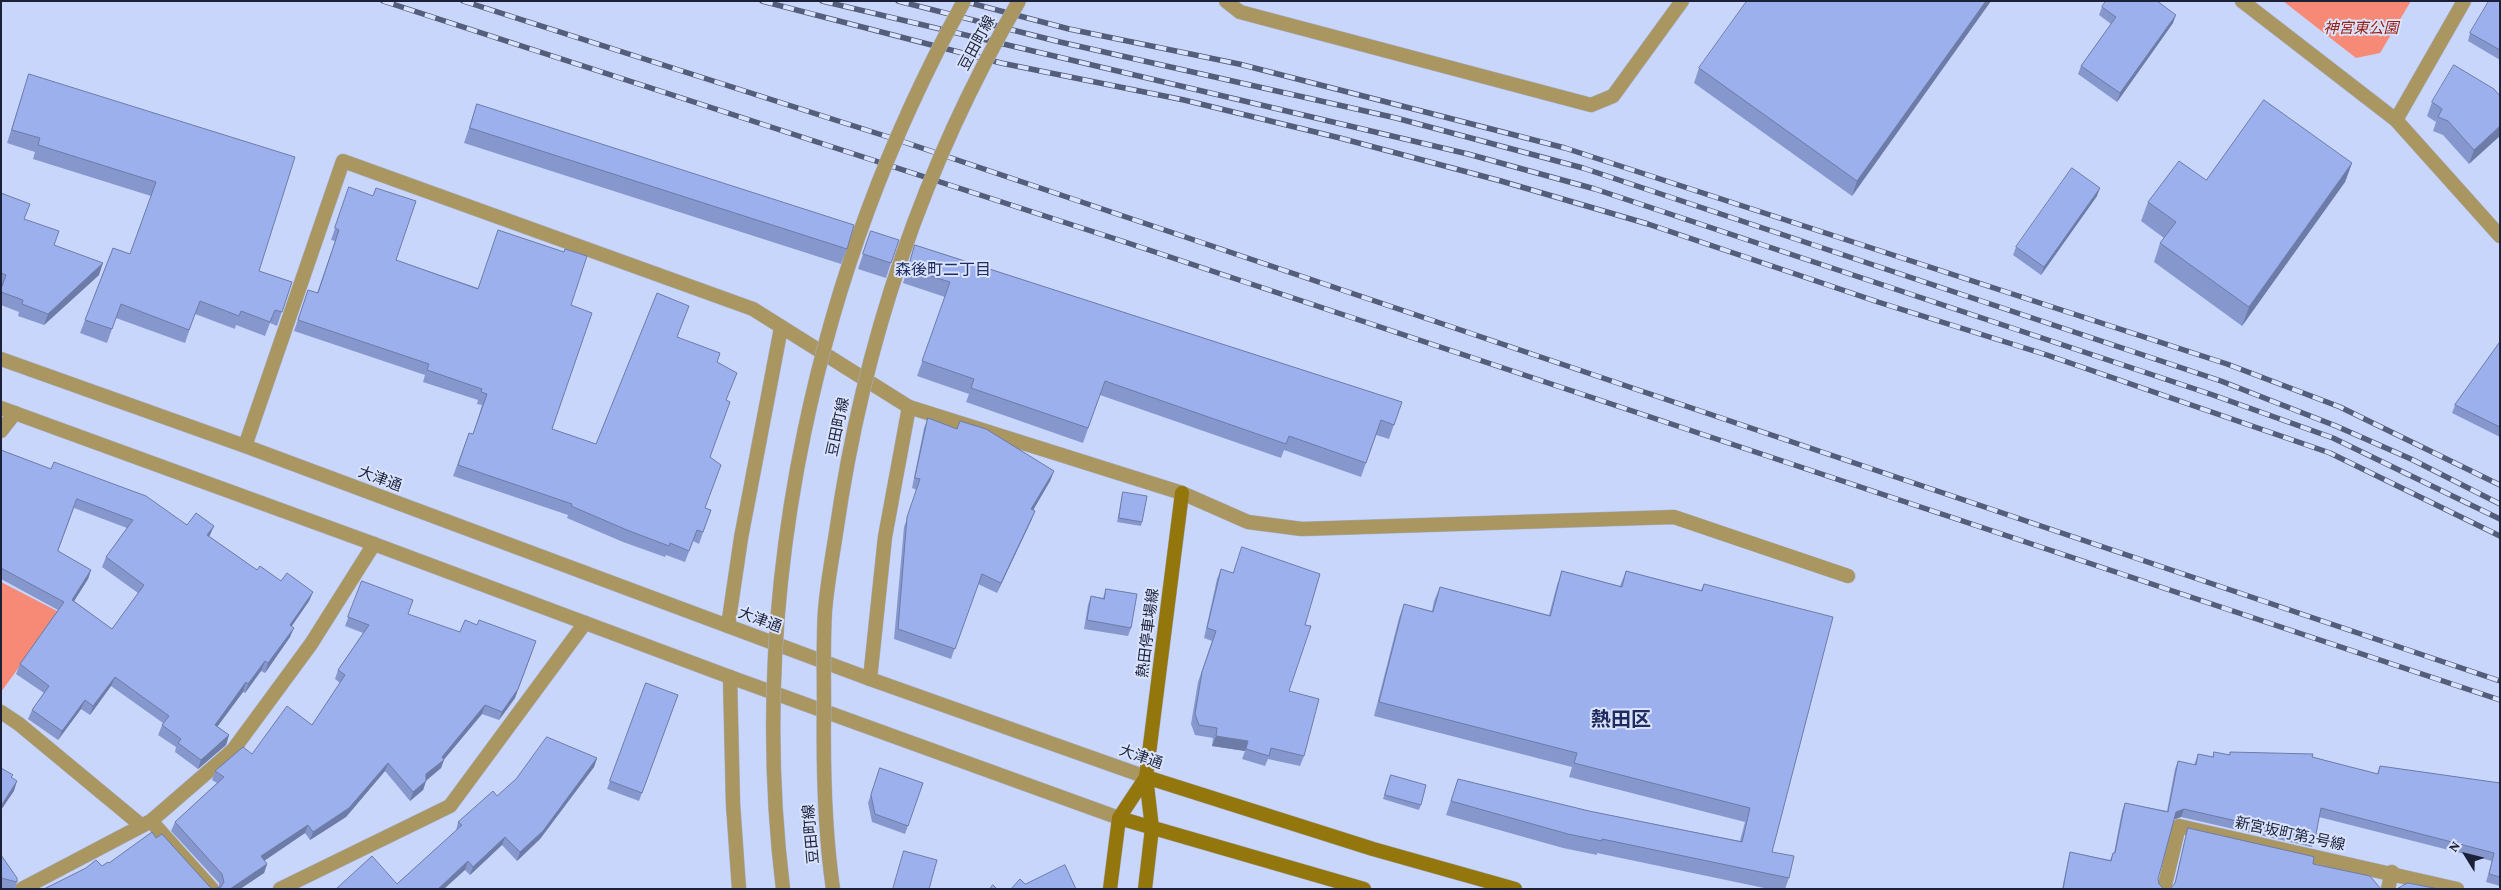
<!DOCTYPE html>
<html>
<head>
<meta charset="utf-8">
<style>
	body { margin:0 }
	#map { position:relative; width:2501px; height:890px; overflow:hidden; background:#c9d6fc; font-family:"Crimson Pro",serif }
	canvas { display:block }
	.frame { position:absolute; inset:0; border:2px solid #1a2138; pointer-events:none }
	.north { position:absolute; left:2441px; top:830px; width:50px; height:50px; -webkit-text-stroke:4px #dae3fd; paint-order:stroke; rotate:306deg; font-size:14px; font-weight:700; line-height:20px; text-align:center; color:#1a2138 }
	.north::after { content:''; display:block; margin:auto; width:18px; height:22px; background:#1a2138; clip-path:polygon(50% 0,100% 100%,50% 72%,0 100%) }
</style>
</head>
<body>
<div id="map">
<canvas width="2501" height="890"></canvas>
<div class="frame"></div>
<div class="north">N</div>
</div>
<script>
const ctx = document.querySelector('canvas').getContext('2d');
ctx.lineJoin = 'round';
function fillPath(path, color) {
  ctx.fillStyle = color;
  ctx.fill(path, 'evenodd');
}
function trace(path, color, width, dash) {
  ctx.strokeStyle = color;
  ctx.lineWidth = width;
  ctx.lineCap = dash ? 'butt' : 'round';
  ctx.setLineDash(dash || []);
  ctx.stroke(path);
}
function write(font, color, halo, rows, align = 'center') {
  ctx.font = font + ' "Crimson Pro","Noto Sans JP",serif';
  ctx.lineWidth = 4;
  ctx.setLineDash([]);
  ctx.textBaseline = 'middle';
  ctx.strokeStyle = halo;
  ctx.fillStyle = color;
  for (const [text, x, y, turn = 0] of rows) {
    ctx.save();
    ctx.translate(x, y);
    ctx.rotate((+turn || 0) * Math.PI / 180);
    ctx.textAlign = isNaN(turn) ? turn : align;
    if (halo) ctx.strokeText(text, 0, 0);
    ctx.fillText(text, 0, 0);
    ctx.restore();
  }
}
fillPath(new Path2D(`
	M2283 1H2411L2380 53 2356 58Z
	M1 582 59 612 1 692Z`), '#f78977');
const minor = new Path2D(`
	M2396 120 2464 1
	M1 431 15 413
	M245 446 343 161 753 309 909 407 1182 493
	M728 626 741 538 781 328
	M730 677 733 804 739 889
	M870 679 885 537 909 407
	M1 712 19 724 142 826
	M151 821 212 889
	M22 889 151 821 233 750 311 644 374 544
	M280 889 450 806 585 623
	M2164 889 2179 826 2457 889
	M2388 889 2392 872`);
const tertiary = new Path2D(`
	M1226 1 1240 12 1591 105 1613 96 1682 1
	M2242 1 2396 120 2500 236
	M1 359 245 446 870 679 1146 777
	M1 408 374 544 730 677 1119 818
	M1182 493 1248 522 1302 529 1674 517 1848 576`);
const secondary = new Path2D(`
	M1146 777 1373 849 1515 889
	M1119 818 1364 889
	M1110 889 1119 818 1146 777
	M1145 889 1152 828 1146 777 1182 493`);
trace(minor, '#a6b2d5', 15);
trace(tertiary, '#a6b2d5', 15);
trace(secondary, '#a6b2d5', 15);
trace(minor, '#aa9660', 14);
trace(tertiary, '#aa9660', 14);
trace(secondary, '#93760c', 14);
const rail = new Path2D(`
	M383 1 1128 243 2500 700
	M463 1 904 142 2500 681
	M762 1 1001 63 1184 100 1340 138 1501 181 1648 224 1878 302 2047 355 2330 453 2500 536
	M822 1 1468 154 1595 189 2213 395 2333 438 2500 519
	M898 1 1060 42 1396 118 1583 168 2221 381 2336 426 2411 459 2500 504
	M963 1 1069 29 1239 64 1565 148 2227 364 2340 407 2500 485`);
trace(rail, '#545d79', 5.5);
trace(rail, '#dae3fd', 4, [11]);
const tertiaryBridge = new Path2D(`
	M783 889C746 587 817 266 964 1
	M833 889C824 827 823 766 824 704 824 673 823 642 825 611 827 585 832 559 836 533 863 344 922 167 1019 1`);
trace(tertiaryBridge, '#a6b2d5', 15, []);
trace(tertiaryBridge, '#aa9660', 14);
fillPath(new Path2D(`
	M1991 1 1852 196 1694 83 1699 68Z
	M2500 1V60L2468 41 2470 33Z
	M2102 7 2173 23 2117 102 2078 74 2081 66 2111 24 2099 15Z
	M29 74 259 271 292 282 277 326 270 323 265 336 236 325 235 329 195 314 185 343 116 318 107 343 80 333 113 248 130 254 151 196 33 159 35 152 7 143Z
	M2500 96 2469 164 2443 135 2433 131 2436 122 2427 116 2432 102Z
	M477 104 847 249 841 264 464 143Z
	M2352 163 2345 182 2242 326 2154 262 2160 243 2164 238 2141 221 2148 202 2206 180Z
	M349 187 396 260 478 288 571 305 552 429 596 444 678 337 717 362 726 400 710 457 705 508 711 510 699 544 693 541 685 562 666 555 665 557 623 542 567 518 568 515 453 476 469 433 473 434 482 405 477 404 478 400 423 382 425 375 294 331 308 290 317 293 335 241 331 240Z
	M1 193 25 219 54 245 99 275 44 325 18 316 19 312 1 305 2 287H1Z
	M2097 196 2041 275 2013 255 2016 247Z
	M871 231 891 263 886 278 858 269Z
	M915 245 1402 402 1389 439 1376 435 1361 477 1284 450 1281 458 1100 395 1083 443 966 402 969 394 917 376 945 297 903 283Z
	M2500 342V437L2452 413 2455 405Z
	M928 418 1054 471 1050 481 1033 510 1035 511 1031 521 997 593 978 584 951 659 894 639 904 527 917 490 912 488 924 428Z
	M1 450 187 525 214 526 209 536 257 570 281 581 313 592 309 601 292 626 290 637 265 673 261 671 245 693 243 692 217 726 229 735 226 745 198 769 175 752 176 747 158 735 163 723 111 686 90 715 81 709 58 740 28 719 32 710 44 693 16 674 20 664 58 610 1 579ZM74 508 127 528 106 557 102 567 138 593 112 629 74 601 88 579 91 570 58 551Z
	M1123 492 1142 522 1141 526 1117 522Z
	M1221 569 1305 625 1289 691 1304 756 1300 766 1268 759 1265 766 1242 759 1245 751 1212 746 1213 738 1195 735 1191 724 1198 682 1212 641 1204 638 1217 579Z
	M1562 571 1620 586 1626 571 1701 590 1704 584 1772 852 1789 878 1785 889H1769L1597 853V855L1563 848 1446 815 1458 779 1589 811 1740 841 1745 822 1569 777 1572 767 1374 716 1399 618 1404 604 1432 611 1434 601 1440 587 1549 615 1557 585Z
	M362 581 408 614 515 698 499 720 482 714 444 759 441 768 426 781 423 790 410 801 385 771 346 817 310 840 305 833 264 861 267 864 264 873 240 889H44L109 863 156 838 209 886 213 889 219 887V883L171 831 175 822 217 783 212 780 215 771 312 725 340 683 335 679 338 670 363 633 345 626Z
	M1106 589 1131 628 1128 636 1084 629 1088 605 1091 596 1103 598Z
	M646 683 678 695 639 801 607 789Z
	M2214 752 2229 755 2230 752 2312 757 2377 774 2380 766 2500 783V886L2486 882 2492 861 2319 817 2315 839 2312 847 2181 817 2174 819 2158 879 2159 884 2164 889H2062L2068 860 2070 852 2110 860 2113 853H2114L2122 811 2125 803 2167 811 2175 769 2178 761 2194 765 2198 754 2213 757Z
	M597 758 594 767 540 839 517 861 502 845 470 875 465 870 397 884 456 831 458 822 497 796Z
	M880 768 923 783 905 834 872 822 868 803Z
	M1391 775 1421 805 1419 810 1383 799Z
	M2188 828 2313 864 2174 885 2186 836Z
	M1 855 17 882 15 889 1 888Z`), '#8697cd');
fillPath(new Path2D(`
	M1986 1H1991L1852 196 1857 181Z
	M2176 15 2173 23 2117 102 2120 93Z
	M2500 126V136L2469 164 2474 150Z
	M2352 163 2345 182 2242 326 2249 307Z
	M2100 188 2097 196 2041 275 2044 267Z
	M103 263 99 275 44 325 48 314Z
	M1054 471 1050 481 1028 519 1031 509Z
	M1035 511 1031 521 997 593 1001 583Z
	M214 526 210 535 204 544 207 535Z
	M91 570 88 579 69 609 72 600Z
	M313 592 309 601 286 634 290 625Z
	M294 628 290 637 265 673 268 663Z
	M533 650 515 698 499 720 502 712Z
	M265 661 261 671 245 693 248 684Z
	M115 677 111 686 90 715 93 706Z
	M246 682 243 692 212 734 215 725Z
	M85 700 81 709 58 740 62 731Z
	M485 705 482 714 442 762 444 760 441 768 423 783 426 774Z
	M229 735 226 745 198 769 201 760Z
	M1216 736 1248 741 1245 751 1212 746Z
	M597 758 594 767 540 839 517 861 520 852Z
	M388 763 385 771 346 817 310 840 313 832Z
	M17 781 14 791 1 810V806Z
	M426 781 423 790 410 801 413 792Z
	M2184 809 2181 817 2173 820 2176 812Z
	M308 825 305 833 258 865 261 856Z
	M505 837 502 845 470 875 473 867Z
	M468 861 465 870 444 889H438Z
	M267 864 264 873 240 889H230Z`), '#6d7ba7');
const building = new Path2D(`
	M1747 1H1986L1857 181 1699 68Z
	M2106 1H2157L2176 15 2120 93 2081 66 2116 17 2102 7Z
	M2489 1H2500V50L2470 33Z
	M2454 65 2494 89 2500 96V126L2474 150 2448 121 2438 117 2442 109 2432 102Z
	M29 74 295 157 259 271 292 282 282 312 275 310 270 322 241 311 239 316 200 301 189 330 121 304 112 329 85 320 113 248 130 254 156 182 38 145 40 138 12 130Z
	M2264 100 2352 163 2249 307 2160 243 2176 222 2148 202 2179 161 2206 180Z
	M477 104 854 225 847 249 470 128Z
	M2072 168 2100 188 2044 267 2016 247Z
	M349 187 373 196 376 188 416 201 396 260 478 289 498 230 564 252 565 249 587 256 571 305 592 313 552 429 596 444 657 293 689 306 677 337 720 353 717 362 737 373 726 400 730 402 710 457 721 465 705 508 711 510 703 532 697 530 689 551 670 543 669 546 627 530 571 506 572 504 458 465 469 433 473 434 487 394 481 392 482 389 427 370 429 364 298 320 308 290 318 293 339 230 335 228Z
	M1 193 30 204 24 219 59 231 54 245 103 263 48 314 22 304 23 300 1 292V289L6 275 1 273Z
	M871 231 899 240 891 263 863 254Z
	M915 245 1402 402 1394 425 1381 420 1366 463 1289 436 1286 444 1105 381 1088 428 971 388 974 379 922 361 950 282 908 269Z
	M2500 342V427L2455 405Z
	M928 418 957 429 960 421 986 429 1054 471 1031 509 1035 511 1001 583 982 574 955 649 898 629 907 517 920 479 915 478Z
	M1 450 51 469 54 462 146 496 187 525 196 513 214 526 207 535 257 570 260 566 281 581 287 573 313 592 290 625 294 628 268 663 265 661 248 684 246 682 215 725 229 735 201 760 178 743 181 739 162 725 169 716 115 677 93 706 85 700 62 731 32 710 49 686 20 664 64 602 1 568ZM77 499 133 520 106 557 144 585 112 629 72 600 91 570 58 551Z
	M1123 492 1147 496 1142 522 1119 518Z
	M1242 547 1320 574 1305 625 1311 626 1289 691 1319 699 1304 756 1271 748 1269 756 1246 749 1248 741 1216 736 1217 728 1199 725 1195 714 1202 672 1216 631 1207 628 1221 569 1233 573Z
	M1562 571 1622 587 1626 571 1702 591 1704 584 1833 617 1772 852 1794 856 1789 878 1602 839V841L1568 834 1451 801 1458 779 1589 811 1742 842 1750 808 1574 763 1577 753 1379 702 1404 604 1433 612 1440 587 1550 616Z
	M362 581 413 600 408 614 460 632 465 620 477 625 479 620 536 641 518 689 502 712 485 705 442 757 444 760 426 774V781L413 792 388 763 349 808 313 832 308 825 261 856 267 864 230 889H44L86 868 96 860 102 866 108 862 109 863 152 832 156 838 162 834 209 886 213 889 221 887 224 882 222 874 175 822 224 777 215 771 243 747 252 754 287 706 312 725 345 675 338 670 369 625 348 617Z
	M1106 589 1137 594 1131 628 1087 620 1091 596 1104 599Z
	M646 683 678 695 642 793 610 781Z
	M547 737 597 758 543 831 520 852 505 837 473 867 468 861 438 889H336L372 856 397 884 462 825 458 822 493 791 497 796 516 779Z
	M2214 752 2230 755V752L2313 754 2312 757 2378 774 2380 766 2500 783V877L2489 874 2494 853 2321 808 2315 839 2184 809 2176 812 2158 879 2159 884 2164 889H2063L2070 852 2111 861 2113 853H2115L2125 803 2168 812 2178 761 2196 765 2198 754 2213 757Z
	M1 768 13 775 11 777 17 781 1 806Z
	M880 768 923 783 908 826 875 814 871 795Z
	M1391 775 1426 785 1421 805 1385 795Z
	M2188 828 2311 856 2314 857 2313 864 2370 876 2381 889H2170L2175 883Z
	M904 851 937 860 929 889H893Z
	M1 855 17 878V882L1 878Z
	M1065 865 1076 889H1011L1020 879 1025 884Z
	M2408 883 2439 889H2397Z
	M993 885 997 889H990Z`);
fillPath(building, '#9cb0ee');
trace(building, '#6d7ba7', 1);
write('italic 15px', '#992012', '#dae3fd', [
	["神宮東公園",2361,28]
]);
write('15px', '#1a2138', '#dae3fd', [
	["豆田町線",977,43,-62],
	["豆田町線",838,427,-78],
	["大津通",380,479,20],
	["大津通",760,620,20],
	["熱田停車場線",1148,633,-83],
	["大津通",1141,757,19],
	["豆田町線",811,834,-95],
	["新宮坂町第2号線",2290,834,12]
]);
write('16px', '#202c5f', '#dae3fd', [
	["森後町二丁目",943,270]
]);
write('bold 20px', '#202c5f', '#dae3fd', [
	["熱田区",1621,720]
]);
</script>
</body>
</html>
